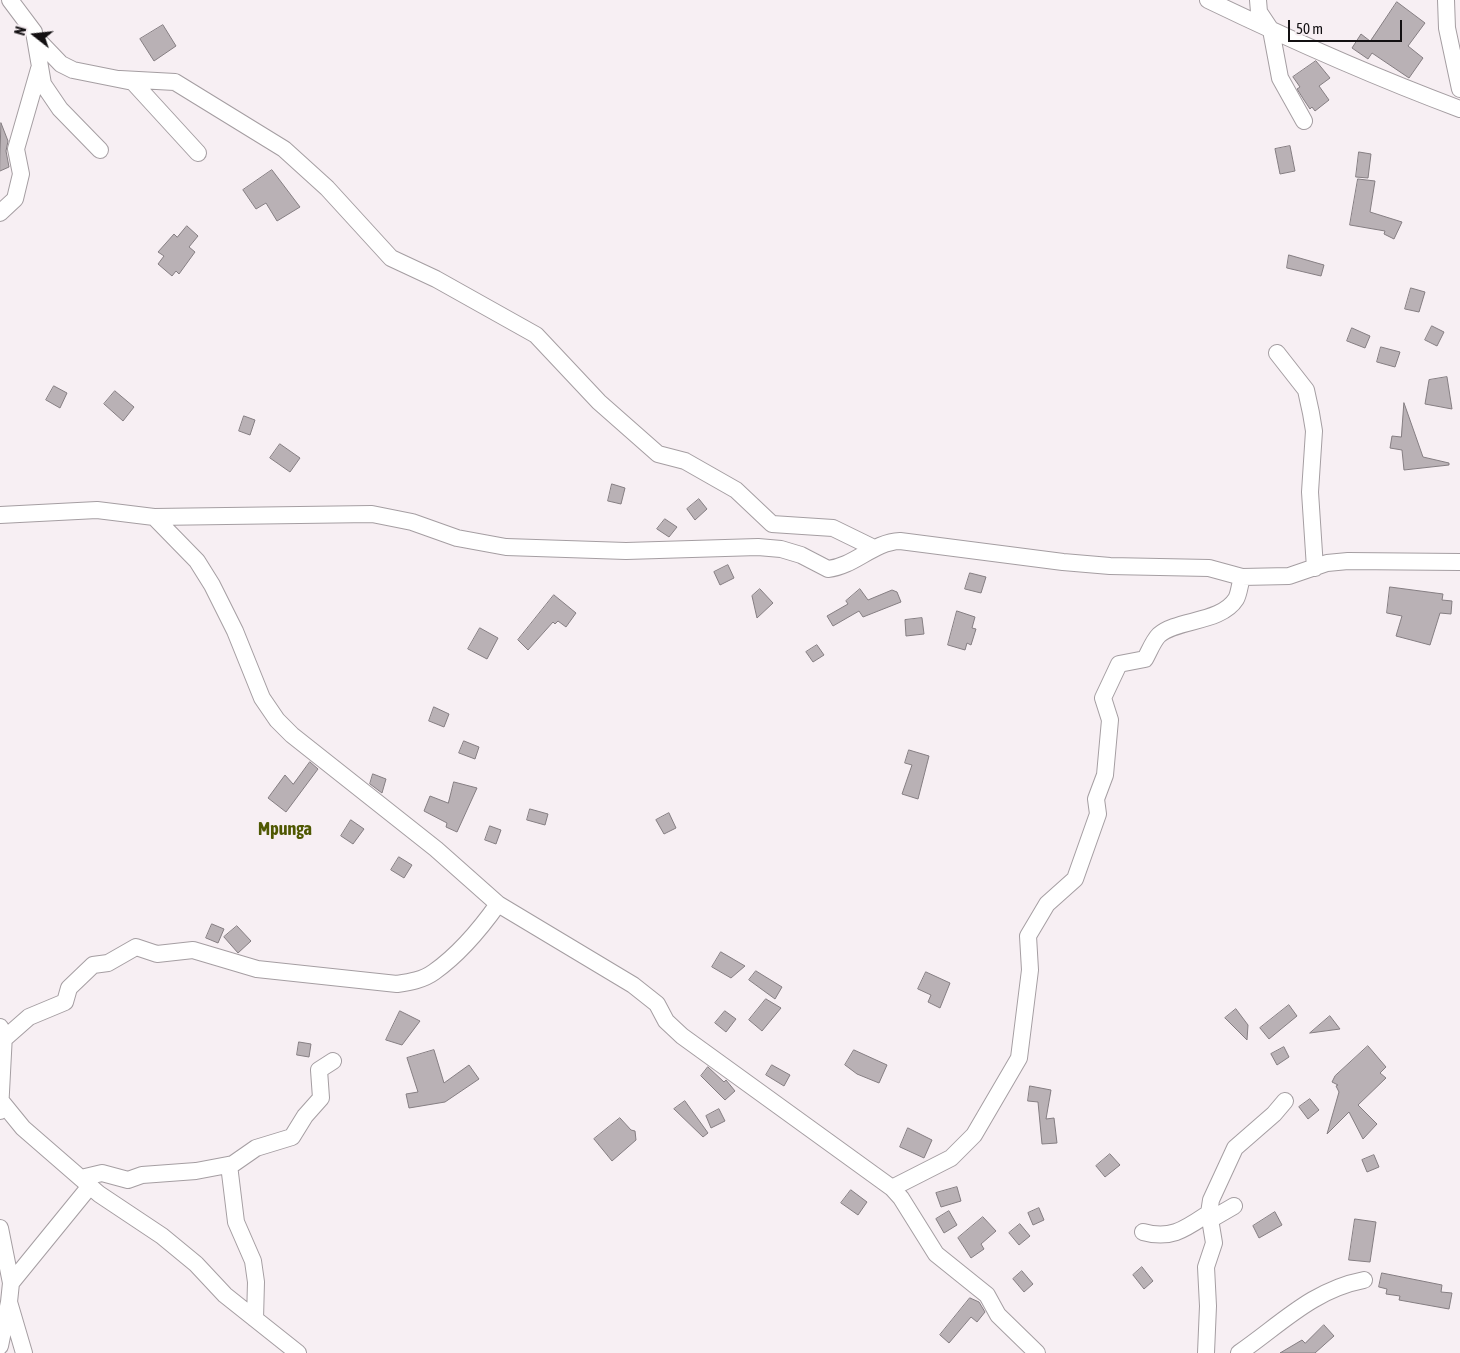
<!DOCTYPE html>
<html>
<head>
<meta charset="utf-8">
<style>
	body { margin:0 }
	#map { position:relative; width:1460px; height:1353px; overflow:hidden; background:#f7eff3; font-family:"Asap Condensed",sans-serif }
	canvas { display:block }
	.north { position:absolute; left:10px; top:10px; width:50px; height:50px; -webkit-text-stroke:4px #f7eff3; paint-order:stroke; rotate:286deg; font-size:14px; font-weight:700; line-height:20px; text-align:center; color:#131012 }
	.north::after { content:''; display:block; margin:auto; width:18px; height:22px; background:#131012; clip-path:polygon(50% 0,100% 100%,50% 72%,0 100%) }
	.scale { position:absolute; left:1288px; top:20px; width:114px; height:22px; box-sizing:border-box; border:2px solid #131012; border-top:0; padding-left:6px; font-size:15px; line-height:18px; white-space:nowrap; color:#131012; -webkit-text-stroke:4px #f7eff3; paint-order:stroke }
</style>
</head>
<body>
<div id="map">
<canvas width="1460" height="1353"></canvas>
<div class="north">N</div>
<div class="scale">50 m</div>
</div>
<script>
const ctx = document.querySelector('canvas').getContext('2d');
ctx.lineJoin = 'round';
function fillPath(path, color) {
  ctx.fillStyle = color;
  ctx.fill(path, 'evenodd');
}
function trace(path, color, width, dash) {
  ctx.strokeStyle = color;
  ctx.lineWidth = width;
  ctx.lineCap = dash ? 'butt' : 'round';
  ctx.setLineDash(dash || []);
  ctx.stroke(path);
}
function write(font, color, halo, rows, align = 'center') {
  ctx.font = font + ' "Asap Condensed",sans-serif';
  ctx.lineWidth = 4;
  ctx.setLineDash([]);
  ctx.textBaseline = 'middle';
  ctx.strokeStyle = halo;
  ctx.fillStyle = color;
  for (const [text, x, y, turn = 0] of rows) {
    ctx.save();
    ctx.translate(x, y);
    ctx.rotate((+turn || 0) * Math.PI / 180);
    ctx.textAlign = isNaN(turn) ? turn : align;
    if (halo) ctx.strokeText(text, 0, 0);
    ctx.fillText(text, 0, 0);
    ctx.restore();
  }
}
const building = new Path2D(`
	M1397 2 1425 23 1408 46 1423 58 1409 78 1372 53 1368 59 1352 48 1361 34 1370 41Z
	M163 25 176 46 154 61 140 39Z
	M1316 61 1330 78 1319 86 1329 100 1315 111 1312 107 1310 109 1304 100 1297 89 1300 87 1293 77Z
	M1 123 8 141 6 151 9 167 0 171Z
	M1290 146 1295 171 1280 174 1275 149Z
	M1359 152 1371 154 1368 178 1356 177Z
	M272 170 300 207 277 221 266 203 256 209 243 190Z
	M1358 179 1375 181 1370 212 1402 222 1394 239 1384 234 1385 231 1350 225Z
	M187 226 198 236 189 247 195 252 179 274 176 271 172 276 158 264 164 256 158 252 174 234 177 237Z
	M1289 255 1324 265 1321 276 1287 268Z
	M1411 288 1425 292 1419 312 1405 309Z
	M1432 326 1444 332 1437 346 1425 340Z
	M1352 328 1370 336 1365 348 1347 341Z
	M1381 347 1400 352 1395 367 1377 362Z
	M1447 377 1452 409 1425 404 1429 380Z
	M54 386 67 393 60 408 46 400Z
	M115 391 134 407 123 421 104 404Z
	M1404 403 1423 457 1449 463V465L1404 470 1402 450 1390 448 1392 436 1401 437Z
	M244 416 255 420 250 435 239 431Z
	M280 444 300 458 290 472 270 458Z
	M612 484 625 488 621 504 608 501Z
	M699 499 707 509 695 520 687 509Z
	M665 519 677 527 669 537 657 529Z
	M728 565 734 578 720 585 714 572Z
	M970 573 986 577 981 593 965 589Z
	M1390 587 1443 594 1442 600 1452 601 1451 614 1440 613 1430 645 1396 636 1402 616 1387 613Z
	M760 589 773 603 757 618 752 596Z
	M860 589 868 600 892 590 897 592 901 602 863 617 859 611 833 626 827 616 848 604 846 601Z
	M554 595 576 613 566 627 558 621 555 624 553 622 528 650 518 640Z
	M957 611 975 617 972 628 976 629 971 645 967 643 965 650 948 645Z
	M922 618 924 634 906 636 905 620Z
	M480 628 498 638 487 659 468 649Z
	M817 645 824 655 813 662 806 652Z
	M434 707 449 714 444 727 429 721Z
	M464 741 479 747 475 759 459 753Z
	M909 750 929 756 918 799 902 794 912 765 905 763Z
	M310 762 318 769 286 812 268 798 285 775 293 784Z
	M373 774 386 779 382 793 370 784Z
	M454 782 477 788 457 832 446 827 447 823 424 811 430 796 448 803Z
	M530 809 548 814 545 825 527 820Z
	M669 813 676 828 664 834 656 820Z
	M351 820 364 829 353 844 341 836Z
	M490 826 501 830 496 844 485 840Z
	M399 857 412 865 404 878 391 870Z
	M212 924 224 929 218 943 206 938Z
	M237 926 251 941 238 953 224 937Z
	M721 952 745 966 731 978 712 967Z
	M756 971 782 987 775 999 749 980Z
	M926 972 950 983 940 1008 928 1002 931 995 918 989Z
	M766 999 781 1008 762 1031 749 1020Z
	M1289 1005 1297 1016 1269 1039 1260 1028Z
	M1236 1009 1248 1025 1247 1040 1225 1018Z
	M400 1011 420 1021 402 1045 386 1040Z
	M725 1011 736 1019 726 1032 715 1023Z
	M1330 1016 1340 1029 1310 1033Z
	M299 1042 311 1044 309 1057 297 1055Z
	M1368 1046 1386 1067 1380 1073 1386 1078 1358 1105 1377 1124 1363 1139 1349 1112 1327 1134 1339 1092 1336 1086 1338 1085 1332 1082 1335 1076Z
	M1284 1047 1289 1057 1277 1065 1271 1054Z
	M434 1050 444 1083 469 1065 479 1079 445 1102 409 1108 406 1094 418 1092 407 1058Z
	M854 1050 887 1065 879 1083 857 1074 845 1065Z
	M772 1065 790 1075 784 1086 766 1075Z
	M708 1067 724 1082 726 1080 735 1091 725 1100 701 1076Z
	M1030 1086 1051 1090 1046 1119 1054 1118 1057 1143 1042 1144 1038 1102 1028 1101Z
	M1310 1099 1319 1110 1308 1119 1299 1107Z
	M685 1101 708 1133 703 1137 674 1109Z
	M719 1109 725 1121 711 1128 706 1116Z
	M620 1118 631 1130 635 1131 636 1140 612 1161 594 1139Z
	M908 1128 932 1140 924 1158 900 1147Z
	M1110 1154 1120 1165 1105 1177 1096 1166Z
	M1374 1155 1379 1167 1367 1172 1362 1160Z
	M957 1187 961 1201 941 1207 936 1193Z
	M851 1190 867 1202 858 1215 841 1203Z
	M1039 1208 1044 1220 1033 1225 1028 1213Z
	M949 1211 957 1225 944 1233 936 1219Z
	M1275 1212 1282 1225 1259 1238 1253 1226Z
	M983 1217 996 1231 981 1244 984 1249 971 1258 958 1238Z
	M1355 1219 1376 1222 1370 1262 1349 1260Z
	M1020 1224 1030 1236 1019 1245 1009 1233Z
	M1142 1267 1153 1281 1144 1289 1133 1275Z
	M1022 1271 1033 1284 1024 1292 1013 1279Z
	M1382 1273 1442 1285 1441 1292 1452 1293 1449 1309 1399 1300 1400 1296 1386 1294 1387 1289 1379 1287Z
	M970 1298 979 1302 985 1312 977 1322 971 1317 949 1343 940 1335Z
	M1324 1325 1334 1336 1315 1353H1280L1302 1340 1305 1343Z`);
fillPath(building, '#b9b1b5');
trace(building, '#857e82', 1);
const street = new Path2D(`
	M10 0 34 32 43 84 60 109 100 150
	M1208 0C1291 40 1374 77 1460 109
	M1258 0 1259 12 1271 30 1280 78 1304 121
	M1446 0 1447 28 1460 89
	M37 39 61 64 73 70 133 82 198 153
	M120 79 175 82 284 149 327 188 391 258 436 279 536 335 599 402 658 454 685 461 736 490 772 524 833 528 874 548
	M0 213 15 199 21 174 16 149 39 69
	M1277 353 1306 390 1311 413 1314 431 1310 492 1315 568
	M0 515 97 510 154 517 197 561 212 585 235 631 262 698 277 720 292 735 436 849 498 904 633 985 657 1004 666 1021 682 1036 892 1188 901 1198 936 1254 987 1295 998 1315 1037 1353
	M154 517 372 514 412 522 457 538 506 547 626 551 758 547 781 549 801 555 828 569C855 566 873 542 900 541L1063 562 1110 566 1209 568 1242 577 1289 576 1327 563 1348 561 1460 562
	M0 1027 4 1034 0 1111
	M4 1039 29 1017 65 1002 69 988 93 965 108 963 136 947 157 954 193 950 257 969 397 984C410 982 423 980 434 972 458 955 481 928 498 904
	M1 1101 23 1128 99 1194 162 1236 196 1264 225 1295 298 1353
	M229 1165 236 1222 253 1261 256 1282 255 1319
	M81 1178 102 1173 128 1180 142 1175 196 1171 233 1164 256 1148 292 1137 305 1116 321 1098 319 1070 333 1061
	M892 1188 951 1158 974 1135 1019 1058 1030 970 1028 936 1047 904 1075 879 1098 814 1096 799 1105 775 1110 720 1103 698 1119 664 1145 659C1149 652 1153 641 1159 635 1177 619 1221 623 1236 599 1239 594 1240 583 1242 577
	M0 1228 11 1283 9 1302 24 1353
	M1143 1232C1171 1240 1185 1229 1209 1213L1215 1217 1234 1206
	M11 1283 90 1186
	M0 1346 9 1302
	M1206 1353 1208 1306 1206 1267 1214 1243 1209 1213 1211 1200 1235 1148 1274 1114 1285 1101
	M1239 1353C1280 1325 1312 1290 1364 1280`);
trace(street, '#a59ea2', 18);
trace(street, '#fff', 16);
write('bold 18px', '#4f5802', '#f7eff3', [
	["Mpunga",285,829]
]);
</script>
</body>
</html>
